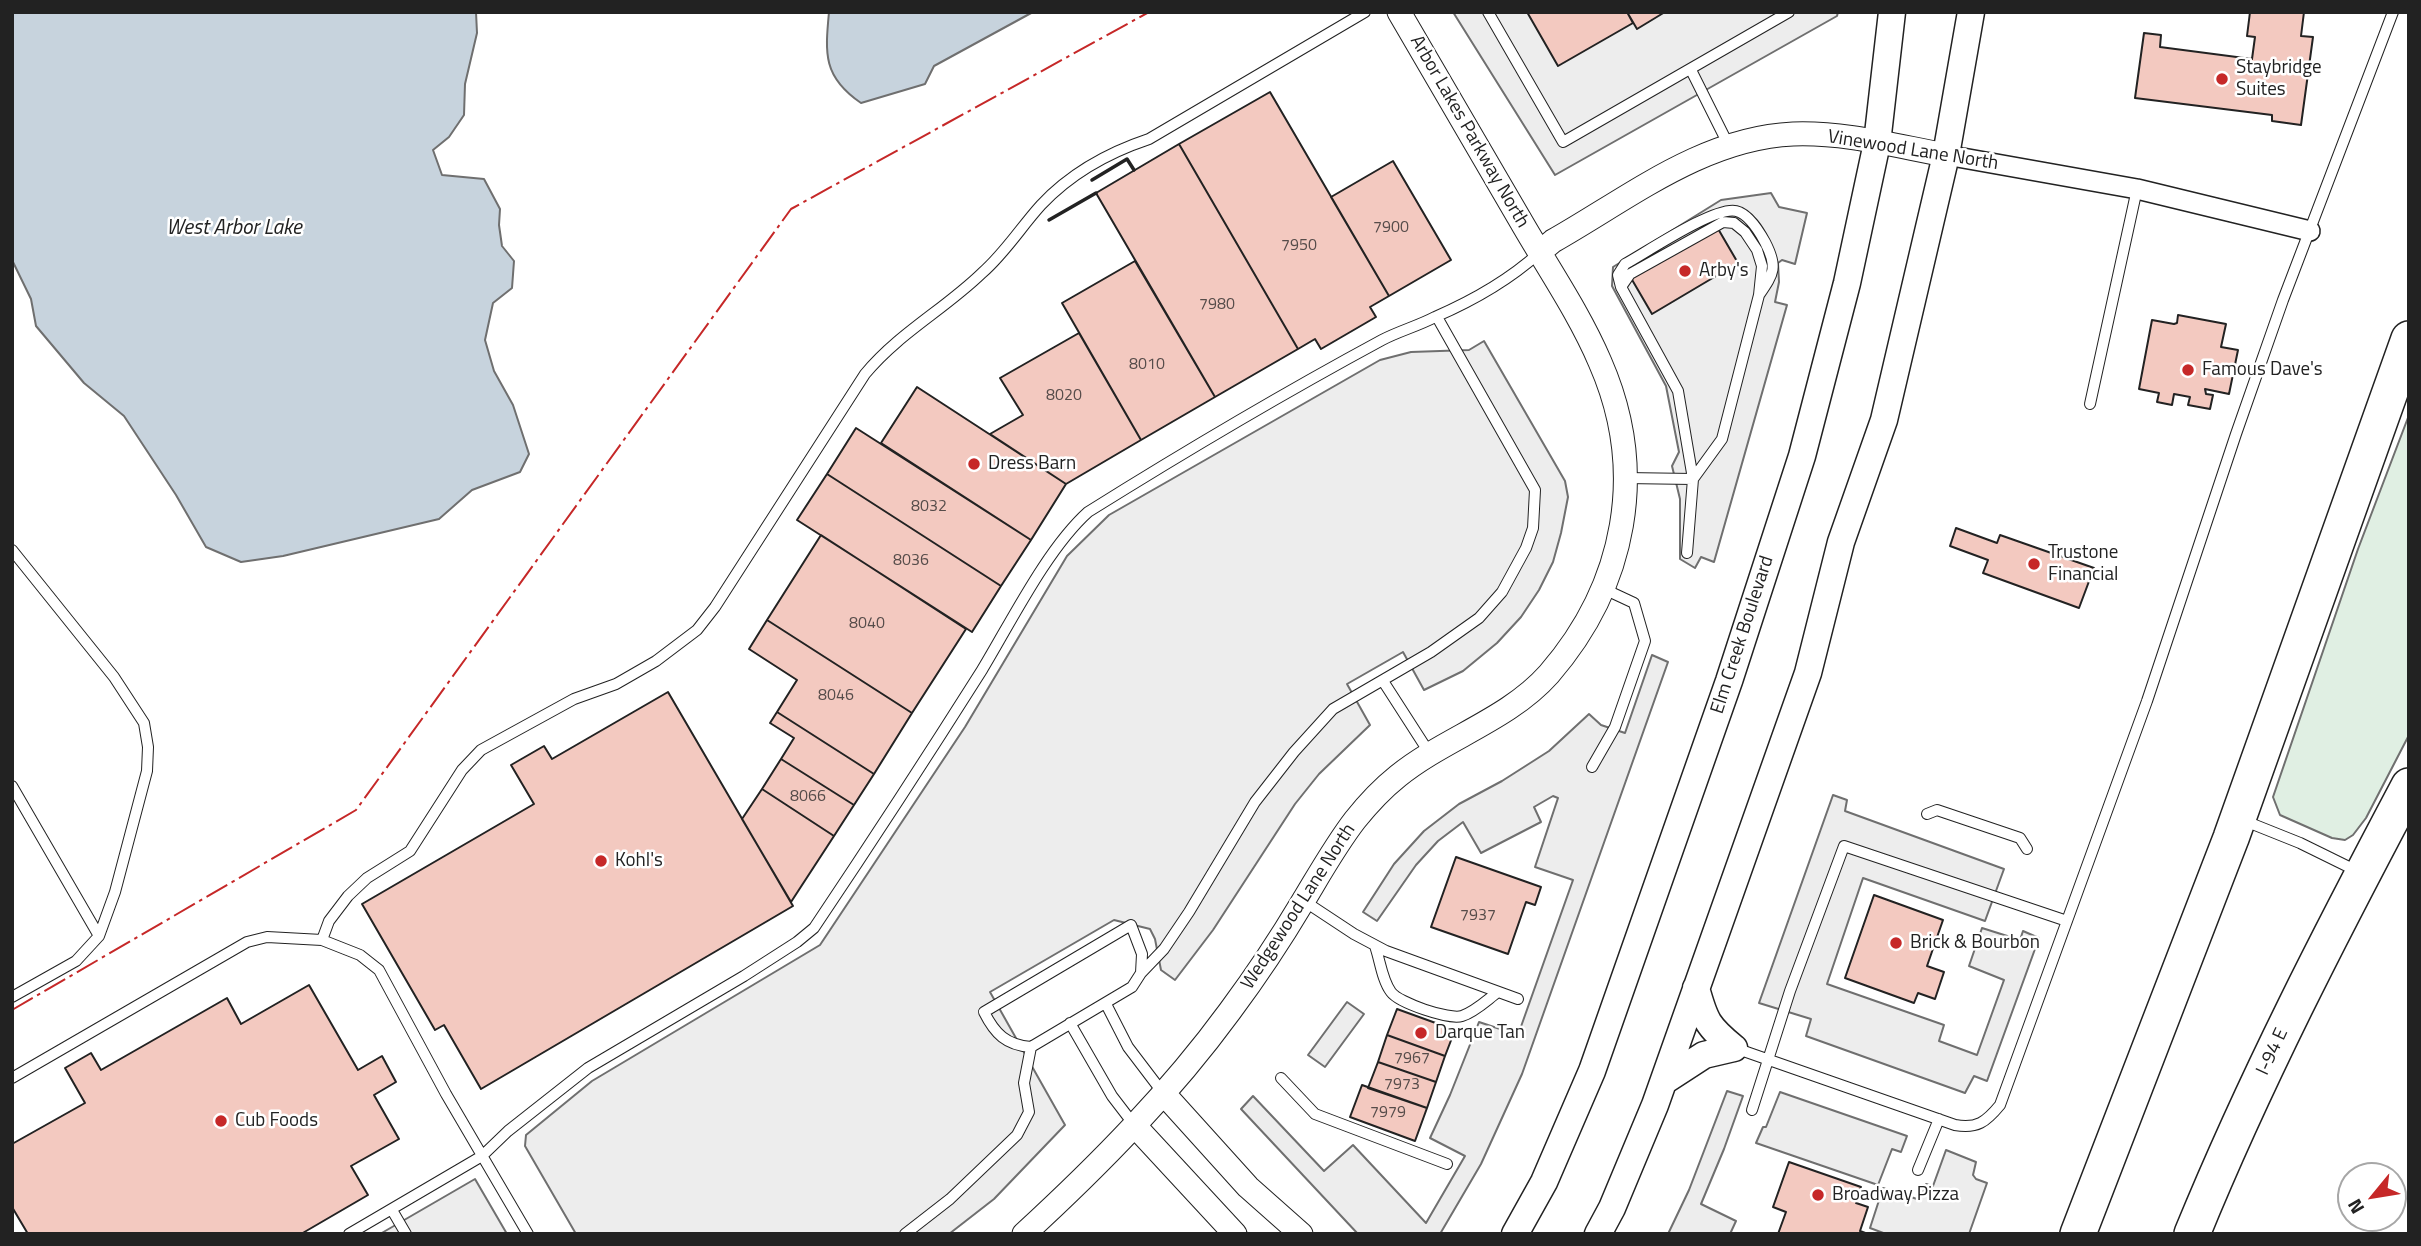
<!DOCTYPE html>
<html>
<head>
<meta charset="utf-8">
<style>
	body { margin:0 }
	#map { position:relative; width:2421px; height:1246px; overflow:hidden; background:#fff; font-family:"Titillium Web",sans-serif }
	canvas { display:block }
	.frame { position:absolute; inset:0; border:14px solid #222; pointer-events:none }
	.north { position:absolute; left:2337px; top:1162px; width:70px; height:70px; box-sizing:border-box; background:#fff; border:2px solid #a7a7a7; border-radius:50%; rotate:240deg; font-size:19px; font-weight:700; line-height:28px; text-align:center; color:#222 }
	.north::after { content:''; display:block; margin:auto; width:24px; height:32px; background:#c62828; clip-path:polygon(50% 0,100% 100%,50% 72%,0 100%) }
</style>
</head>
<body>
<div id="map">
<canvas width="2421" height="1246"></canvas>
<div class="frame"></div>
<div class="north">N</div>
</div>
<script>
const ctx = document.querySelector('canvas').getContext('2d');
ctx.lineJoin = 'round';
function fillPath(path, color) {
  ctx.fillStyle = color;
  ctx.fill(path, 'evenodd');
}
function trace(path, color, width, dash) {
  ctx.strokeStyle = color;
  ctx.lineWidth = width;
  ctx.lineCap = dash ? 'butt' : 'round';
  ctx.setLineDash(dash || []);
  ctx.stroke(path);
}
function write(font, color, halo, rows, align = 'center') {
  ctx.font = font + ' "Titillium Web",sans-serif';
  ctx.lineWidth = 5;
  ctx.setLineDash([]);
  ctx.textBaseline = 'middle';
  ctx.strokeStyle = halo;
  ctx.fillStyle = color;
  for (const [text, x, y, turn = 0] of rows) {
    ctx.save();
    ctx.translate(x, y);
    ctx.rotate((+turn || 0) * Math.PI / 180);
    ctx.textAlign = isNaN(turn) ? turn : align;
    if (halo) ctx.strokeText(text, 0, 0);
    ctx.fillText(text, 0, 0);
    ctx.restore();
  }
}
const green = new Path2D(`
	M2409 415V735L2366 818 2353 835 2345 840 2332 838 2280 815 2273 797 2358 549Z`);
fillPath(green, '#e0efe3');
trace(green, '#6f6f6f', 2);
const parking = new Path2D(`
	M1453 12H1838L1837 16 1555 175Z
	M1771 193 1779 207 1807 213 1795 264 1782 260 1778 263 1779 282 1775 302 1787 305 1714 562 1701 557 1695 568 1680 559V499L1672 466 1679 452 1666 386 1612 286 1613 267 1721 200Z
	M1484 341 1565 481 1568 497 1561 533 1553 562 1539 590 1521 617 1497 643 1463 671 1424 690 1403 652 1347 684 1370 725 1319 774 1295 804 1213 930 1175 980 1161 970 1155 939 1150 929 1114 920 990 992 1065 1125 994 1199 949 1234H576L525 1146 526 1135 592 1081 820 945 965 727 1067 556 1109 515 1380 360 1411 352 1469 350Z
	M1652 655 1668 662 1522 1074 1481 1164 1440 1234H1358L1241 1109 1253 1096 1324 1171 1353 1145 1426 1223 1465 1156 1430 1138 1450 1095 1479 1022 1518 1035 1573 880 1535 867 1558 798 1553 796 1534 807 1541 822 1481 853 1463 822 1438 841 1416 865 1377 921 1363 912 1394 864 1424 831 1459 804 1502 781 1549 751 1589 714 1601 725 1625 733Z
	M1833 795 1847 800 1845 811 2004 869 1985 921 1863 878 1827 984 1944 1025 1939 1041 1977 1055 2004 980 1969 966 1982 928 2020 940 2023 931 2039 938 1987 1081 1974 1076 1965 1093 1806 1036 1811 1019 1759 1003Z
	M1347 1002 1364 1014 1325 1067 1308 1055Z
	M1727 1091 1743 1096 1724 1149 1701 1204 1736 1221 1730 1234H1668L1689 1190Z
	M1780 1092 1907 1136 1901 1152 1892 1149 1878 1185 1756 1143 1763 1127H1766Z
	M1946 1150 1976 1162 1973 1175 1976 1179 1987 1183 1969 1234H1886L1870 1228 1883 1188 1920 1200 1926 1184 1933 1186Z
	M475 1179 507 1234H380Z`);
fillPath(parking, '#ededed');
trace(parking, '#6f6f6f', 2);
const water = new Path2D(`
	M12 12H476L477 33 465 84 464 115 449 137 433 150 442 175 484 179 500 209 499 225 502 246 514 261 512 288 493 303 485 340 494 371 513 405 529 454 520 472 472 490 439 519 283 556 241 562 206 547 176 495 124 416 84 383 36 326 31 299 12 260Z
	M829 12H1033L934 66 925 84 861 103C823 77 825 54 829 12Z`);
fillPath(water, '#c7d3dd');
trace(water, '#6f6f6f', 2);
const building = new Path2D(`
	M1527 12H1627L1633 23 1558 66Z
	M1627 12H1665L1637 29Z
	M2250 12H2304L2301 36 2313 37 2301 125 2272 121V115L2135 98 2144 33 2161 35 2160 47 2252 59 2255 37 2247 36Z
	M1270 92 1389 296 1370 307 1376 317 1321 349 1315 339 1298 349 1179 144Z
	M1179 144 1298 349 1215 397 1096 193Z
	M1393 161 1451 260 1389 296 1331 197Z
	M1717 227 1738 263 1652 314 1631 278Z
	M1135 261 1215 397 1141 440 1062 303Z
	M2178 315 2226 324 2221 347 2238 350 2229 394 2205 389 2206 394 2213 395 2210 409 2188 405 2190 397 2174 394 2172 405 2157 402 2159 393 2139 389 2152 320 2174 324 2177 323Z
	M1079 333 1141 440 1066 484 990 434 1023 415 1000 378Z
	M917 387 1066 484 1031 540 881 443Z
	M856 428 1031 540 1001 586 827 474Z
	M827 474 1001 586 972 632 797 520Z
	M1956 528 1997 543 2000 535 2094 568 2079 608 1983 573 1988 560 1950 546Z
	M821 535 966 629 912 713 767 620Z
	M767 620 912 713 874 774 777 712 797 680 749 649Z
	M668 692 793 906 481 1089 444 1025 435 1030 362 904 534 804 511 765 544 746 552 759Z
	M777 712 874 774 854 805 781 759 794 738 770 723Z
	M781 759 854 805 834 836 762 789Z
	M762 789 834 836 791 902 742 819Z
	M1456 857 1541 887 1535 905 1526 902 1508 954 1431 927Z
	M1874 895 1943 920 1927 966 1944 972 1935 999 1918 993 1914 1003 1845 978Z
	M309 985 358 1070 382 1056 396 1082 374 1095 399 1139 351 1166 368 1195 301 1234H28L12 1207V1144L85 1103 65 1068 91 1053 101 1070 227 998 241 1024Z
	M1397 1009 1455 1030 1445 1056 1387 1035Z
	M1387 1035 1445 1056 1436 1082 1378 1062Z
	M1378 1062 1436 1082 1427 1108 1368 1088Z
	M1362 1085 1427 1108 1415 1141 1350 1117Z
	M1789 1162 1861 1187 1856 1203 1868 1207 1860 1231 1868 1234H1778L1786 1212 1773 1207Z`);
fillPath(building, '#f3c9c0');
trace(building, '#222', 2);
const service = new Path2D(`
	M1488 12 1563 142 1789 12
	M1691 70 1729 146
	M1621 287 1630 274 1723 222 1734 223 1745 232 1757 250 1762 266 1759 295 1722 439 1693 479 1625 478
	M2090 404 2137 189
	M12 550 114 677 144 723 148 747 147 771 115 892 99 936 76 961 12 997
	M1687 553 1693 479 1678 391 1621 287 1618 275 1625 264C1647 252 1715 206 1736 211 1749 214 1759 231 1765 242 1778 267 1774 273 1759 295
	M1383 681 1430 754
	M1592 767 1615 727 1645 641 1634 603 1604 589
	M12 786 99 936
	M1927 814 1937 810 2020 838 2027 849
	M2245 821 2300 843 2359 872
	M1304 901 1354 934 1386 951 1518 999
	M322 940 329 921 348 896 367 878 410 851 462 770 481 750 574 699 616 684 656 661 697 630 715 607 865 374C899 333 945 309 982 273 1005 253 1021 227 1041 205 1070 174 1110 152 1149 139L1365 12
	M1375 946C1380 960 1382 980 1391 992 1399 1003 1449 1020 1462 1016 1475 1012 1487 1000 1498 992
	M1106 1004 1128 1047 1163 1093
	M1070 1023 1112 1096 1135 1126
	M1031 1047C1006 1045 995 1034 984 1012L1131 925 1142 954 1141 973
	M1735 1048 1955 1125C1977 1129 1986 1122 2000 1105L2147 701 2236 434 2283 300 2393 12
	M12 1078 247 942 267 937 322 940 360 955 379 970 446 1094 528 1234
	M1281 1078 1315 1114 1447 1164
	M1752 1110 1790 991 1844 846 2067 921
	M1918 1170 1939 1119
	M392 1210 406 1234
	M349 1234 482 1156 508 1131 588 1068 744 976 797 942 814 928C871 843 927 757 982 670 1011 622 1047 549 1088 512 1184 452 1282 394 1382 340 1399 331 1418 326 1435 317 1472 301 1509 280 1539 253
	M905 1234 950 1199 1017 1135 1029 1112 1024 1083 1031 1047 1132 987 1141 973 1164 949 1189 912 1255 802 1294 752 1333 709 1431 652 1479 618 1502 592 1526 548 1533 528 1535 490 1437 317`);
const minor = new Path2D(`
	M1946 155 2137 189 2310 231`);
const tertiary = new Path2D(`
	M1540 252 1553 241C1629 198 1703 138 1793 134 1844 132 1896 146 1946 155
	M1164 1094 1248 1187 1301 1234
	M1135 1126 1235 1234
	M1024 1234C1099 1165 1170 1093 1230 1011 1256 976 1280 940 1302 903 1319 875 1335 846 1355 820 1367 805 1383 788 1398 776 1445 738 1508 720 1549 674 1626 585 1648 471 1600 362 1579 313 1548 268 1522 223 1481 153 1440 82 1399 12`);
const secondary = new Path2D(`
	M1696 988C1705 1021 1708 1027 1734 1048
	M1664 1081 1704 1055 1734 1048
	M1515 1234 1544 1182 1592 1071 1729 681 1802 456 1847 283 1877 143 1892 12
	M1598 1234 1612 1208 1655 1105 1808 673 1841 542 1884 420 1946 155 1971 12`);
const motorway = new Path2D(`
	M2078 1234 2231 838 2409 339
	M2192 1234C2255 1080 2331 933 2409 786`);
trace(service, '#222', 12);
trace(minor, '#222', 22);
trace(tertiary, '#222', 25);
trace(secondary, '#222', 29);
trace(motorway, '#222', 38);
trace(service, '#fff', 10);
trace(minor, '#fff', 19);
trace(tertiary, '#fff', 23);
trace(secondary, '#fff', 26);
trace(motorway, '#fff', 35);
trace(new Path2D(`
	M1092 180 1127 159 1134 170
	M1049 220 1096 193`), '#222', 3.5);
trace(new Path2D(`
	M12 1010 356 810 791 209 1149 12`), '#c62828', 2, [24, 5, 3.5, 5]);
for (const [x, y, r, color] of [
	[2222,79,7,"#c62828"],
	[1685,271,7,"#c62828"],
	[2188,370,7,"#c62828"],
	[974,464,7,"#c62828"],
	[2034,564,7,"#c62828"],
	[601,861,7,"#c62828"],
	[1896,943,7,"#c62828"],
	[1421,1033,7,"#c62828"],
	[221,1121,7,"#c62828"],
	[1818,1195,7,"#c62828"]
]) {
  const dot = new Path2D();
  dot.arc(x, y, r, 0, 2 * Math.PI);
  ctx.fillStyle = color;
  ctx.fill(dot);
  trace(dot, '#fff', 2.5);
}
write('16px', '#564c4a', null, [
	["7900",1391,228],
	["7950",1299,246],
	["7980",1217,305],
	["8010",1147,365],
	["8020",1064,396],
	["8032",929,507],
	["8036",911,561],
	["8040",867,624],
	["8046",836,696],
	["8066",808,797],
	["7937",1478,916],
	["7967",1412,1059],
	["7973",1402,1085],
	["7979",1388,1113]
]);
write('19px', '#222', '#fff', [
	["Staybridge",2236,68],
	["Suites",2236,90],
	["Arby's",1699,271],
	["Famous Dave's",2202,370],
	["Dress Barn",988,464],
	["Trustone",2048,553],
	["Financial",2048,575],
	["Kohl's",615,861],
	["Brick & Bourbon",1910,943],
	["Darque Tan",1435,1033],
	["Cub Foods",235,1121],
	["Broadway Pizza",1832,1195]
], 'left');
write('19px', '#222', '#fff', [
	["Arbor Lakes Parkway North",1469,132,60],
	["Vinewood Lane North",1913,151,9],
	["Elm Creek Boulevard",1743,635,-72],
	["Wedgewood Lane North",1299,907,-57],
	["I-94 E",2273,1052,-65]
]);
write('italic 21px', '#222', '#fff', [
	["West Arbor Lake",234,229]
]);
</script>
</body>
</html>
